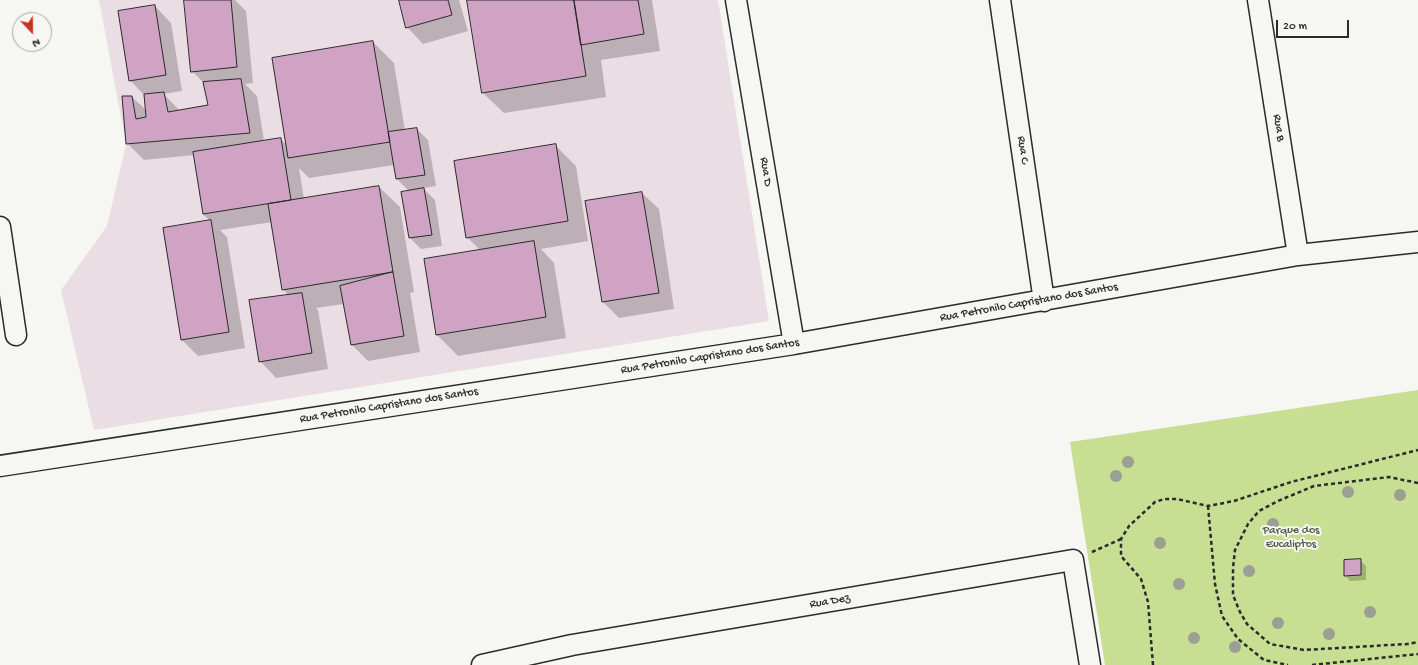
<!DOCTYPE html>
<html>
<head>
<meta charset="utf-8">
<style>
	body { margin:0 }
	#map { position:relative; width:1418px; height:665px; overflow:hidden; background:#f6f6f2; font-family:"Gochi Hand",sans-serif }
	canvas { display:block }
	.north { position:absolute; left:12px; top:12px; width:40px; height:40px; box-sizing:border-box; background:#f6f6f2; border:1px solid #a5a5a2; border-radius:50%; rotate:158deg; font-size:11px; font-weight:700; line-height:16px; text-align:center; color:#2b2b2b }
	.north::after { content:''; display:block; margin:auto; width:14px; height:18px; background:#c8321e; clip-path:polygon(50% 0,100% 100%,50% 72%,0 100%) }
	.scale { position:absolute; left:1276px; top:20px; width:73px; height:18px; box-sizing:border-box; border:2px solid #2b2b2b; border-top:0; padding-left:5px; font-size:12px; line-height:14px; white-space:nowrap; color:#2b2b2b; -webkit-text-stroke:3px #f6f6f2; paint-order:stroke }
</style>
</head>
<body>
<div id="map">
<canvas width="1418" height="665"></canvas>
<div class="north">N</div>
<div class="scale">20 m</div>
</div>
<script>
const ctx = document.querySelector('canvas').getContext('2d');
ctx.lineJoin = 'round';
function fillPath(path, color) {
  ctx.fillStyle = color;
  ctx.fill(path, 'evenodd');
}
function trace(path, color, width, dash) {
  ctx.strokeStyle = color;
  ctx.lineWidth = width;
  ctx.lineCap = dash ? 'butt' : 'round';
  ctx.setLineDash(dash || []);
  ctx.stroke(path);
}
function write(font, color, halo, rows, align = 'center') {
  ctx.font = font + ' "Gochi Hand",sans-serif';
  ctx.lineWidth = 4;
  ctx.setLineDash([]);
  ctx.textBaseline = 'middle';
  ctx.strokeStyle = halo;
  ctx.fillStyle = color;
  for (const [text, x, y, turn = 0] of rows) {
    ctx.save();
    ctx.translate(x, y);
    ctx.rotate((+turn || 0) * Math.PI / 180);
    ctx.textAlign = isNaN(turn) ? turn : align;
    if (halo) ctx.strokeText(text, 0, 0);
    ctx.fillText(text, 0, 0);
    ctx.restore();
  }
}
fillPath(new Path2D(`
	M99 0H718L769 321 94 430 61 290 107 226 126 144Z`), '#ebdde4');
fillPath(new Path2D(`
	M1418 390V665H1105L1070 442Z`), '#c7de93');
fillPath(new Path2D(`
	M185 0H235L246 11 253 83 245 84 257 96 264 141 280 139 287 145 373 42 394 63 405 131 417 129 428 140 436 186 423 188 435 200 442 246 421 249 410 238 409 191 397 179 394 165 309 178 299 168 304 199 379 187 400 207 414 292 410 293 420 352 368 361 351 344 344 304 316 308 318 310 328 369 276 378 260 361 289 296 283 289 272 222 220 230 227 237 245 348 198 356 182 340 210 221 203 214 194 155 144 160 127 143 132 97 147 111 145 96 130 80 155 6 171 23 182 91 164 94 180 111 209 105 205 84 192 71Z
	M400 0H459L468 31 423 44 407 27Z
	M468 0H652L660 51 601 60 606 97 504 113 483 93Z
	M555 145 576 166 588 241 541 249 554 263 566 338 458 356 437 335 425 260 481 251 467 237Z
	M642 193 659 209 674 309 619 318 603 302Z
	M1360 560 1366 566V580L1350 581 1345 575Z`), '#0003');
const building = new Path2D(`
	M184 0H231L237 67 191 72Z
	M399 0H448L452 15 406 28Z
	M467 0H574L586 76 482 93Z
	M574 0H638L644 34 581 45Z
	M155 5 166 75 129 81 118 11Z
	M373 41 390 142 288 158 272 58Z
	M241 79 250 133 126 144 122 96H132L136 119 146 117 144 94 164 92 168 112 208 105 203 82Z
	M417 128 425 175 396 179 388 132Z
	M281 138 291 200 203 214 193 152Z
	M556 144 568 221 466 238 454 161Z
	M379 186 393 272 282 290 268 204Z
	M424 188 432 235 409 238 401 192Z
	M642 192 659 293 602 302 585 201Z
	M211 220 229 332 181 340 163 228Z
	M534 241 546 317 436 335 424 259Z
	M393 272 404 336 351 345 340 286Z
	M302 293 312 353 259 362 249 300Z
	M1361 559V575L1344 576V560Z`);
fillPath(building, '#d0a2c4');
trace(building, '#2b2b2b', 1);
const street = new Path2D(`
	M736 0 794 344
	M1000 0 1044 301
	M1258 0 1298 255
	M0 227 16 335
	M0 466 794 344 1298 255 1418 242
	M482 665 572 645 1073 560 1090 665`);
trace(street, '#2b2b2b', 23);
trace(new Path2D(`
	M1418 483 1389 477 1314 486 1278 501 1259 511 1248 524 1235 550 1233 568V595L1240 612 1247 624 1270 644 1304 650 1407 644 1418 642
	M1208 506 1215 584 1222 616 1238 639 1264 660 1288 665
	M1092 552 1121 539
	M1153 665 1148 602 1141 579 1121 556V539L1129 526 1155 502 1164 499H1177L1208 506 1234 501 1291 482 1418 450
	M1312 665 1418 654`), '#2b2b2b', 2.5, [4, 3]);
trace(street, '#f6f6f2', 20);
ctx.fillStyle = '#9c9f93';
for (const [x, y] of [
	[1128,462],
	[1116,476],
	[1348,492],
	[1400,495],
	[1273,524],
	[1160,543],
	[1249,571],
	[1179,584],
	[1370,612],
	[1278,623],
	[1329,634],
	[1194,638],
	[1235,647]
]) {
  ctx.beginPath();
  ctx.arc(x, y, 6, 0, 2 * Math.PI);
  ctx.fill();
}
write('12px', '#2b2b2b', '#f6f6f2', [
	["Rua B",1278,128,81],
	["Rua C",1022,150,82],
	["Rua D",765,172,81],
	["Rua Petronilo Capristano dos Santos",1029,303,-10],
	["Rua Petronilo Capristano dos Santos",710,357,-9],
	["Rua Petronilo Capristano dos Santos",389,406,-9],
	["Rua Dez",830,602,-10]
]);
write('12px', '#525845', '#f6f6f2', [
	["Parque dos",1291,531],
	["Eucaliptos",1291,545]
]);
</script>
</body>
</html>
